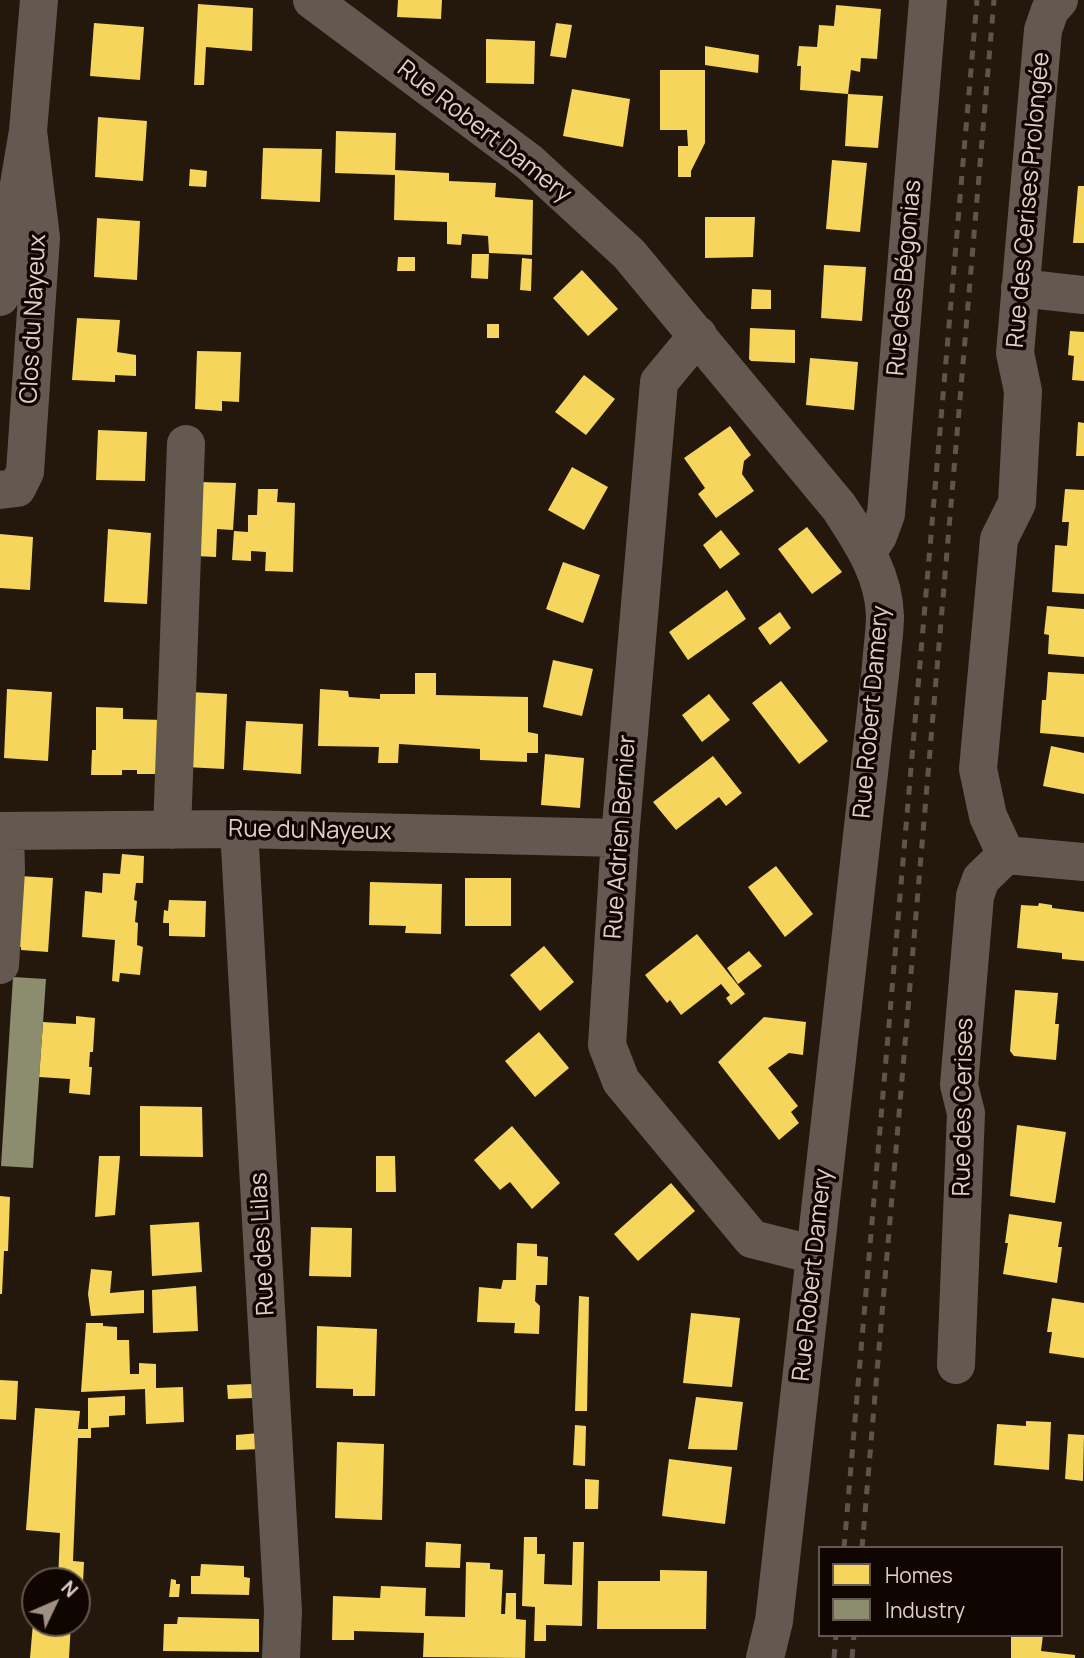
<!DOCTYPE html>
<html>
<head>
<meta charset="utf-8">
<style>
	body { margin:0 }
	#map { position:relative; width:1084px; height:1658px; overflow:hidden; background:#24180d; font-family:Manrope,sans-serif }
	canvas { display:block }
	.legend { position:absolute; left:818px; top:1546px; width:245px; height:91px; box-sizing:border-box; background:#0f0601; border:2px solid #63574f; margin:0; padding:9px 12px; list-style:none; font-size:21px; color:#e0d0c4 }
	.legend li { display:flex; align-items:center; gap:14px; height:35px }
	.legend b { width:35px; border:2px solid #63574f }
	.north { position:absolute; left:21px; top:1567px; width:70px; height:70px; box-sizing:border-box; background:#0f0601; border:2px solid #63574f; border-radius:50%; rotate:46deg; font-size:19px; font-weight:700; line-height:28px; text-align:center; color:#e0d0c4 }
	.north::after { content:''; display:block; margin:auto; width:24px; height:32px; background:#9e9084; clip-path:polygon(50% 0,100% 100%,50% 72%,0 100%) }
</style>
</head>
<body>
<div id="map">
<canvas width="1084" height="1658"></canvas>
<ul class="legend">
<li><b style="height:19px;background:#f6d55c"></b>Homes</li>
<li><b style="height:19px;background:#8c8c6e"></b>Industry</li>
</ul>
<div class="north">N</div>
</div>
<script>
const ctx = document.querySelector('canvas').getContext('2d');
ctx.lineJoin = 'round';
function fillPath(path, color) {
  ctx.fillStyle = color;
  ctx.fill(path, 'evenodd');
}
function trace(path, color, width, dash) {
  ctx.strokeStyle = color;
  ctx.lineWidth = width;
  ctx.lineCap = dash ? 'butt' : 'round';
  ctx.setLineDash(dash || []);
  ctx.stroke(path);
}
function write(font, color, halo, rows, align = 'center') {
  ctx.font = font + ' Manrope,sans-serif';
  ctx.lineWidth = 7;
  ctx.setLineDash([]);
  ctx.textBaseline = 'middle';
  ctx.strokeStyle = halo;
  ctx.fillStyle = color;
  for (const [text, x, y, turn = 0] of rows) {
    ctx.save();
    ctx.translate(x, y);
    ctx.rotate((+turn || 0) * Math.PI / 180);
    ctx.textAlign = isNaN(turn) ? turn : align;
    if (halo) ctx.strokeText(text, 0, 0);
    ctx.fillText(text, 0, 0);
    ctx.restore();
  }
}
fillPath(new Path2D(`
	M398 0H442L441 19 397 17Z
	M198 4 253 8 252 51 206 47 204 85H194Z
	M836 5 881 9 877 59 861 58 860 72 851 70 848 94 883 96 878 148 845 146 848 94 800 90 801 66H797L799 46 817 47 819 25 834 26Z
	M94 23 144 27 140 80 90 76Z
	M556 23 572 25 566 58 550 56Z
	M486 39 535 41 534 84 486 83Z
	M705 46 759 55 758 73 705 65Z
	M660 70H705V143L691 171V177H678V146H688L687 130H660Z
	M572 89 630 99 623 147 563 136Z
	M98 117 147 121 143 181 95 177Z
	M336 131 396 133 395 170 449 173V181L496 183 495 197 533 200 532 255 489 253 488 236 462 234 461 245 447 244V222L394 220 395 175 335 173Z
	M263 148 322 149 320 202 261 199Z
	M832 160 867 163 860 232 826 229Z
	M190 169 207 171 206 187 189 186Z
	M1078 186H1084V243H1073Z
	M705 217H755L753 257 705 258Z
	M97 218 140 221 137 280 94 277Z
	M472 254H489L488 279 471 278Z
	M398 257H415V271H397Z
	M522 258 532 259 531 291 520 290Z
	M824 265 866 267 862 321 821 318Z
	M582 270 618 309 588 336 553 298Z
	M752 289 771 290V309H751Z
	M77 318 120 320 117 352 136 355V376L115 375V382L72 380Z
	M487 324H499V338H487Z
	M750 328 795 330V363L751 361 749 359Z
	M1070 331 1084 332V381L1072 380 1074 356 1068 355Z
	M197 351 241 352 239 402 222 401V411L195 409Z
	M810 358 858 362 854 410 806 405Z
	M584 375 615 399 586 435 555 412Z
	M1078 422 1084 423V456H1076Z
	M730 426 751 455 744 461 742 474 754 491 716 518 698 494 705 488 684 458Z
	M98 430 147 432 145 481 96 480Z
	M572 467 608 487 584 530 548 510Z
	M198 482 236 483 233 530 217 529 216 557 195 556Z
	M258 489H278L277 502 295 503 293 572 265 571 266 552 251 551V561L232 560 234 531 248 532V515H257Z
	M1065 489 1084 490V594L1052 592 1055 545 1067 546 1069 522H1062Z
	M807 527 842 572 812 594 778 549Z
	M108 529 151 533 147 604 104 602Z
	M721 530 740 554 720 569 703 545Z
	M0 534 33 537 30 590 0 588Z
	M563 562 600 575 583 623 546 609Z
	M727 590 746 619 688 660 669 632Z
	M1047 606 1084 609V657L1048 654 1049 635 1044 634Z
	M780 612 791 628 770 645 758 628Z
	M553 660 593 669 582 716 543 707Z
	M1048 672 1084 674V737L1040 733 1042 700H1046Z
	M415 673H436V695L528 697V732L538 734V753H527V762L480 760V749L399 744 398 763H378L379 747 318 746 320 689 348 691 349 697 380 699V694H415Z
	M781 681 828 741 799 764 752 703Z
	M7 689 52 692 48 761 4 758Z
	M190 692 227 694 224 769 186 767Z
	M709 694 730 720 702 742 682 715Z
	M96 707 123 708V719L165 720V774H137V770H122V775H91L92 750H96Z
	M246 721 303 724 301 774 243 770Z
	M1051 746 1084 753V794L1043 786Z
	M545 754 584 758 580 808 541 805Z
	M713 756 742 793 726 806 719 797 676 830 653 802Z
	M122 854 144 856 143 883H136L134 900 137 901 135 922 138 923 137 945 143 947 140 975 120 973 119 982 112 981 115 940 82 937 85 891 102 893 103 873 120 874Z
	M776 866 813 914 785 937 748 887Z
	M20 876 53 878 48 952 21 950V947H14Z
	M465 878H511V926H465Z
	M370 882 442 884 441 934 405 933 406 926 369 925Z
	M169 900 206 901 205 937 169 936V923H163L164 910 168 911Z
	M1039 903 1052 905V908L1084 912V961L1062 959V953L1017 948 1021 905 1038 906Z
	M697 934 745 994 731 1005 726 998 730 995 721 984 681 1015 670 1000 667 1003 645 975Z
	M544 946 574 982 540 1011 510 975Z
	M749 951 762 966 738 984 727 968Z
	M1015 990 1058 993 1055 1024H1059L1056 1060 1014 1056 1010 1051Z
	M76 1016 95 1018 93 1052H90L89 1067H92L90 1095 69 1093 70 1079 39 1077 43 1022 76 1024Z
	M764 1017 806 1022 803 1055 789 1053 768 1068 798 1106 791 1112 799 1123 779 1140 718 1062Z
	M539 1032 569 1068 535 1097 505 1061Z
	M140 1106 202 1107 203 1157 140 1156Z
	M1017 1125 1066 1132 1055 1203 1010 1196Z
	M512 1126 560 1183 532 1209 510 1182 500 1190 474 1160Z
	M99 1156H120L115 1215 95 1217Z
	M376 1156H395L396 1192H376Z
	M671 1183 695 1211 638 1261 614 1234Z
	M0 1196 10 1197 8 1251H4L2 1294H0Z
	M1009 1214 1062 1222 1058 1247H1062L1057 1283 1003 1274 1008 1243H1005Z
	M199 1222 202 1272 152 1276 150 1225Z
	M311 1227 352 1228 351 1277 309 1276Z
	M517 1243 537 1244V1256L548 1257 547 1285H536L535 1301 540 1306 539 1334 514 1333 515 1323 477 1322 479 1287 501 1289 503 1280H516Z
	M91 1269 112 1271 110 1293 144 1290V1313L91 1316 88 1294Z
	M196 1286 198 1331 153 1333 152 1290Z
	M579 1296 589 1297 587 1411H575Z
	M1052 1298 1084 1303V1358L1049 1353 1052 1332H1047Z
	M691 1313 740 1318 732 1387 683 1383Z
	M86 1323H103V1326L117 1327V1340H129L130 1374H139V1363L156 1364V1388L183 1387 184 1422 146 1424 145 1389 81 1392Z
	M317 1326 377 1329 375 1396H353V1389L316 1388Z
	M0 1380 18 1381 16 1420 0 1419Z
	M252 1384V1398L228 1399 227 1385Z
	M125 1396V1415L109 1416V1427L91 1428V1438H78L73 1561 84 1562 83 1583 58 1581 60 1533 26 1530 35 1408 80 1411 78 1429H88V1398Z
	M696 1397 743 1402 737 1450 688 1449Z
	M1026 1421 1051 1422 1049 1470 994 1465 997 1424 1026 1426Z
	M575 1425 586 1426 585 1466 573 1465Z
	M260 1433 261 1449 236 1450V1435Z
	M1068 1434 1084 1435 1083 1481 1065 1479Z
	M337 1442 384 1444 382 1520 335 1518Z
	M669 1459 732 1467 725 1524 662 1516Z
	M585 1479 599 1480 598 1509H585Z
	M524 1537H537V1554H545L544 1584 572 1585 573 1542H584L582 1626 546 1625V1641H534L535 1607 522 1606Z
	M426 1542 461 1544 460 1568 425 1567Z
	M466 1562 490 1563V1569L503 1570 501 1614H505L506 1593H516V1619L526 1620 525 1658 423 1657 424 1633 354 1631V1640H332L333 1596 380 1598 381 1586 426 1588 425 1616 465 1617Z
	M201 1564 244 1566V1577L250 1578 249 1595 191 1594V1576H200Z
	M660 1570 707 1571 706 1629H597L598 1581H660Z
	M171 1579 176 1580V1584H180L179 1597H169Z
	M178 1617 259 1619V1652L163 1651 164 1624H177Z
	M33 1623H71L69 1658H30Z
	M1011 1635H1043L1041 1651 1075 1655V1658H1011Z`), '#f6d55c');
fillPath(new Path2D(`
	M13 977 46 979 33 1168 1 1166Z`), '#8c8c6e');
trace(new Path2D(`
	M312 0 529 162 629 254 839 507C861 541 884 574 885 616 885 632 882 649 881 666L774 1621 765 1658
	M1020 288 1084 295
	M0 297 28 131 39 0
	M698 335 659 382 620 838 607 1045 621 1081 752 1239 815 1255
	M0 490 17 488 25 472 41 238 28 131
	M868 551 878 536 886 514 928 0
	M239 829 283 1611 281 1658
	M172 830 186 444
	M0 831 239 829 620 838
	M1006 855 988 816 978 769 999 539 1017 503 1023 391 1015 353 1043 30 1050 10 1059 0
	M0 965 6 871 5 831
	M956 1365 966 1113 959 1085 975 896 981 879 1006 855 1084 862`), '#645951', 38);
trace(new Path2D(`
	M844 1548 977 0
	M862 1548 994 0
	M834 1658 836 1635
	M852 1658 854 1635`), '#5f544d', 5, [9, 9]);
write('24px', '#e0d0c4', '#0f0601', [
	["Rue Robert Damery",484,132,38],
	["Rue des Cerises Prolongée",1029,200,-85],
	["Rue des Bégonias",905,278,-85],
	["Clos du Nayeux",34,319,-87],
	["Rue Robert Damery",872,712,-85],
	["Rue du Nayeux",310,831,1],
	["Rue Adrien Bernier",621,837,-86],
	["Rue des Cerises",964,1107,-89],
	["Rue des Lilas",263,1244,-93],
	["Rue Robert Damery",813,1275,-84]
]);
</script>
</body>
</html>
